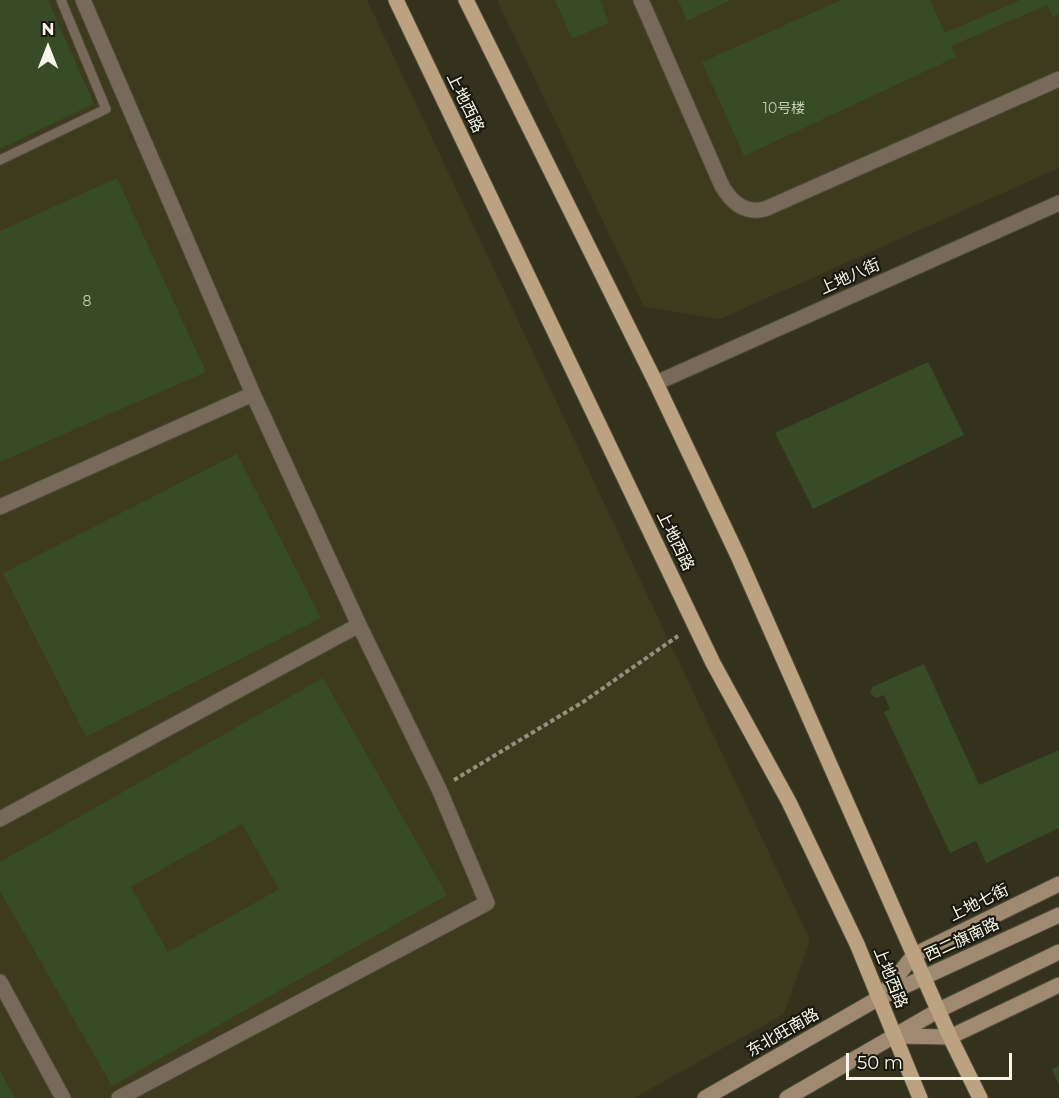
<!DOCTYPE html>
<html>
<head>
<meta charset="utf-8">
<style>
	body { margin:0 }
	#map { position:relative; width:1059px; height:1098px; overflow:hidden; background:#34321d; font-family:Montserrat,sans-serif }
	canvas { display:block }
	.north { position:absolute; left:18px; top:18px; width:60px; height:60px; -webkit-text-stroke:4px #1a1910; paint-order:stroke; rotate:0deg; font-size:16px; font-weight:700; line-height:24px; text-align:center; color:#f7f6e9 }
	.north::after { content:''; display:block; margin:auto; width:21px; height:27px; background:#f7f6e9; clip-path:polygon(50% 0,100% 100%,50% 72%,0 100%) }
	.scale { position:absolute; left:846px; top:1053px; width:166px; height:27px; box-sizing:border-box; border:3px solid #f7f6e9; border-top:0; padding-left:8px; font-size:18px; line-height:21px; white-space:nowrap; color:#f7f6e9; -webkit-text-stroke:4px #1a1910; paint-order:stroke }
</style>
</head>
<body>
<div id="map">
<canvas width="1059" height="1098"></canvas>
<div class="north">N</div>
<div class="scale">50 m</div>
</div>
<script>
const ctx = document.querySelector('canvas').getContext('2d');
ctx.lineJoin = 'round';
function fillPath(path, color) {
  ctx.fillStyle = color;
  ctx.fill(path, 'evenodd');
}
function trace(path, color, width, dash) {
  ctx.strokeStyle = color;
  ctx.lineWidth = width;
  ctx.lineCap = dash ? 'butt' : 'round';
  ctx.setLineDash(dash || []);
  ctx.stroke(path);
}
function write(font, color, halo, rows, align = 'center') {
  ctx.font = font + ' Montserrat,"Noto Sans SC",sans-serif';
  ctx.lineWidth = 4.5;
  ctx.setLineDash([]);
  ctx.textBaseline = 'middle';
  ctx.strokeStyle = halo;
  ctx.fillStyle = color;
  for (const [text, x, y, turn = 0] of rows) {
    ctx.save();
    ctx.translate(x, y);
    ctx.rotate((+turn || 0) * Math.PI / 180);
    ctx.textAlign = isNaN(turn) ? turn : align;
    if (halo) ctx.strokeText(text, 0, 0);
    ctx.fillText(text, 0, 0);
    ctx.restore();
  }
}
fillPath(new Path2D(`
	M0 0H367L810 940 784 1014 634 1098H0Z
	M497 0H1059V168L720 319 644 307Z`), '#3d3a1e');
fillPath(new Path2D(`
	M0 0H48L94 104 0 149Z
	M555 0H600L609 23 572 39Z
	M678 0H731L687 21Z
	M841 0H930L945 33 1020 0H1059V14L1053 17 1047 5 951 46 956 57 744 156 702 62Z
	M117 178 206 372 0 462V231Z
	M928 362 964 435 813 509 775 433Z
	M237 454 321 618 86 737 3 573Z
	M924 664 979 785 1059 750V828L986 863 976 841 950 853 884 712 890 709 884 695 876 698 870 693 872 687Z
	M323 678 447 895 112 1086 0 891V862ZM242 824 279 889 168 952 131 887Z
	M1059 1065V1085L1052 1069Z
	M0 1071 15 1098H0Z`), '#364b26');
const lane = new Path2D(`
	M0 160 106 109 61 0`);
const street = new Path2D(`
	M83 0 253 394 359 625 439 789 487 903 119 1098
	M641 0 722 186C732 203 745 214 765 209L1059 79
	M656 383 1059 203
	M0 507 253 394
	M0 819 359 625
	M0 982 63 1098`);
const secondary = new Path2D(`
	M882 995 914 955 1059 884
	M897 1036 950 1037 1059 985
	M705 1098 879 998 1059 915
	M787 1098 939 1010 1059 952`);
const primary = new Path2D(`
	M396 0 713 663 789 802 857 944 920 1098
	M466 0 656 383 738 556 950 1037 980 1098`);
trace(lane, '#4f4d3a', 11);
trace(street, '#4f4d3a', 17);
trace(secondary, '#4f4d3a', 17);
trace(primary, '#4f4d3a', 17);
trace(new Path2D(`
	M454 780 583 702 678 636`), '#939281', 4, [4.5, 3]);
trace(lane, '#776a5a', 9);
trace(street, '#776a5a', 15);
trace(secondary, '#9f8a71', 15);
trace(primary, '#bda281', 15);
write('14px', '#c7cbb8', null, [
	["10号楼",784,109],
	["8",87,302]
]);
write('16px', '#f7f6e9', '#1a1910', [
	["上地西路",465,103,64],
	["上地八街",850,277,-24],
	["上地西路",675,541,64],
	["上地七街",979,903,-26],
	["西二旗南路",962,940,-25],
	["上地西路",890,978,68],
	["东北旺南路",783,1033,-30]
]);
</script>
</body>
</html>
